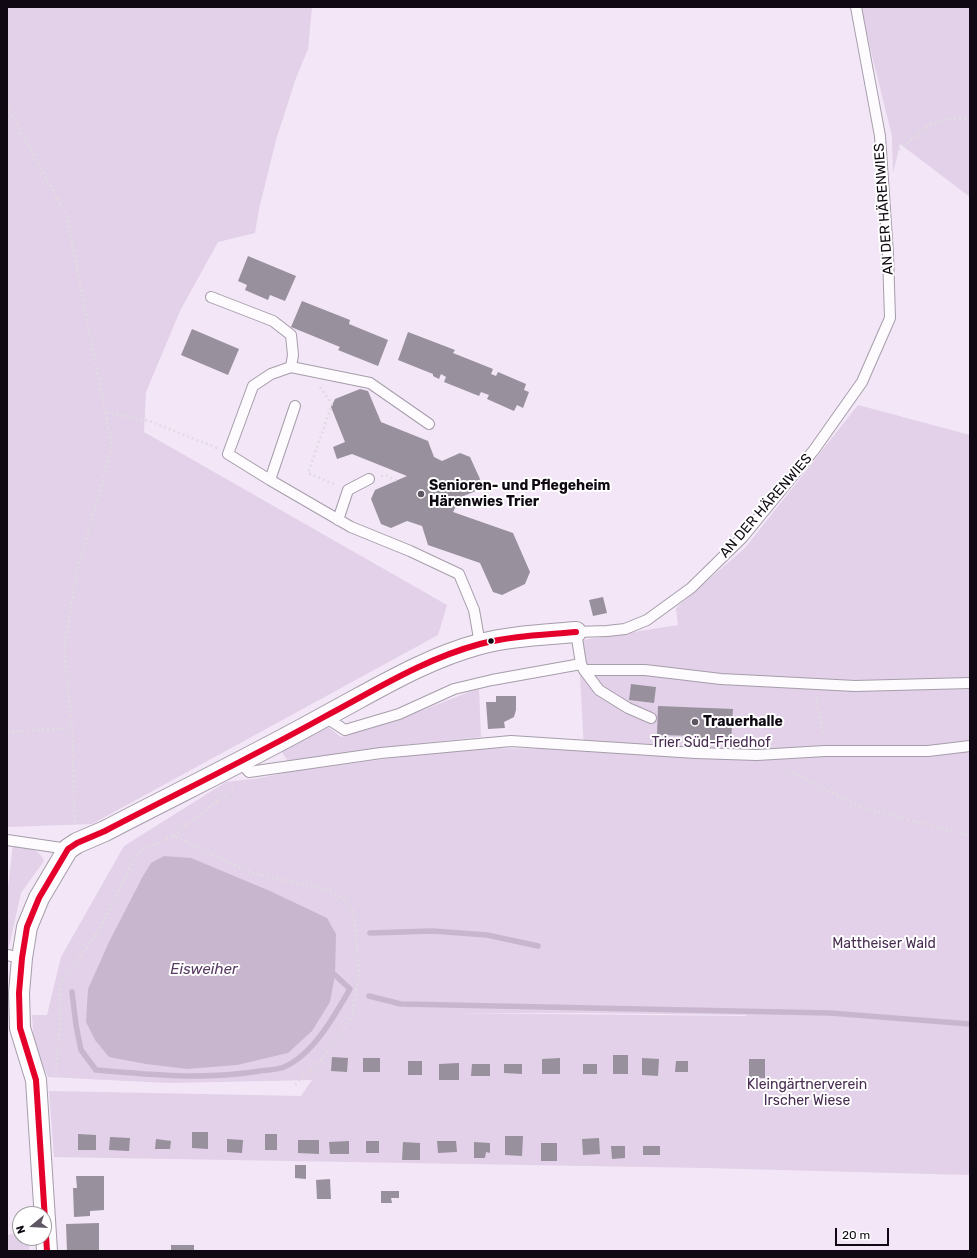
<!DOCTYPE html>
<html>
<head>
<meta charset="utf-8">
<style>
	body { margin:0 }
	#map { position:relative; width:977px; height:1258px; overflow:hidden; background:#f2e6f7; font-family:Rubik,sans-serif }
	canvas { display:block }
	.frame { position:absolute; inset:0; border:8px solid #100913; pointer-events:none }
	.north { position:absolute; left:12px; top:1206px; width:40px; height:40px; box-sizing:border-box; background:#fff; border:1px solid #9f9da1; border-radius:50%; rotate:252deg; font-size:11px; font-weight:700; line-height:16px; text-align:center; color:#100913 }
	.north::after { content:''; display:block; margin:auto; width:14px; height:18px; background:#5f5663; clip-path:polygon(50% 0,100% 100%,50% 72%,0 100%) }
	.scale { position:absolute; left:835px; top:1228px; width:54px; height:18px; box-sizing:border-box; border:2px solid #100913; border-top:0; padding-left:5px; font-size:12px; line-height:14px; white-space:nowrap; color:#100913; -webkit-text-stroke:3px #fff; paint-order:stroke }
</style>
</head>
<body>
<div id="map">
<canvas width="977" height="1258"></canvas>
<div class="frame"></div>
<div class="north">N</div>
<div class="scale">20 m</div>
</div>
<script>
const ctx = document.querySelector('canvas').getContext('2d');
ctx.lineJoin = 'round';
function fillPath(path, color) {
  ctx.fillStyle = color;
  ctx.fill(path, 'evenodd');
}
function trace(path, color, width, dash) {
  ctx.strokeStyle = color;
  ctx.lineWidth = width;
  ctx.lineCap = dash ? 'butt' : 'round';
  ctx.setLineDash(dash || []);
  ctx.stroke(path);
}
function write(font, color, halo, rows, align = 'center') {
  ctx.font = font + ' Rubik,sans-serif';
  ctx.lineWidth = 4;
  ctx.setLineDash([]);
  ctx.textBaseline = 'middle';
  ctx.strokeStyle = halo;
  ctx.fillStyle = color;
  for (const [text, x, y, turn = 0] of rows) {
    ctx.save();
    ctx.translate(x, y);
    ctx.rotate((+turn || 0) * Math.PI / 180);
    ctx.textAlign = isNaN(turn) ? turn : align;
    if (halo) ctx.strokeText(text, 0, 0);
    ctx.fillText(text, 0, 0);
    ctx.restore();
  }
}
fillPath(new Path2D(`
	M7 7H312L308 49 296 78 276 140 259 209 255 233 218 242 180 311 146 392 144 432 447 605 438 635 92 824 7 827Z
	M860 7H970V197L900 144 893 173 892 136Z
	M858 405 970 435V1175L706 1168 54 1157 49 1091 301 1096 312 1080 169 1083 48 1077 34 1046 32 1015H47L61 957 124 846 226 782 260 778 293 771 469 748 584 749 580 676 583 640 678 625 676 608 745 548ZM443 1013H590L746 1015V1016Z
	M479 688 481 737 386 747 288 761 279 748 323 723 341 737 403 718Z
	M13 844C26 847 39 848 44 861L21 893 8 951 7 897Z
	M20 1233V1238H29V1251H7V1235Z`), '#e2d1e8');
fillPath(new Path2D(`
	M164 856 191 858 270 891 327 918 336 934 335 975 330 1002 312 1031 288 1053 237 1065 187 1069 146 1064 109 1057 95 1040 86 1022 88 989 109 942 143 876 151 863Z`), '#c8b6ce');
trace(new Path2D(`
	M370 933 433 931 487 935 538 946
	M72 992 76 1025 81 1050 96 1070C151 1075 205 1080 260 1071 267 1070 277 1070 284 1067 313 1055 335 1015 350 989L335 975
	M369 996 401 1004 830 1013 970 1024`), '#c8b6ce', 5.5);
fillPath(new Path2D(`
	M248 256 296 276 285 301 270 295 268 300 245 290 247 285 238 281Z
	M302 301 350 320 349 324 388 340 378 366 338 350 340 347 291 327Z
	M192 329 239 349 228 375 181 355Z
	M408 332 455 350 453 353 493 369 491 374 496 376 498 372 526 384 524 390 529 392 523 408 517 405 514 411 487 399 489 395 481 392 479 396 444 382 446 377 441 374 439 379 433 376V374L398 360Z
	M360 389 368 391 381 422 428 441 434 457 442 461 460 453 470 457 480 479 476 491 461 497 453 512 513 533 530 572 525 584 502 595 493 592 480 563 428 545 422 526 407 521 391 528 381 524 371 499 375 490 407 476 352 454 337 459 333 447 345 442 331 407 335 399Z
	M603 597 607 613 593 616 589 600Z
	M631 684 656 687 654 703 629 700Z
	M496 696H516V710L514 717 504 722 505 728 488 729 486 702H496Z
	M658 706 733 709 731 742 699 740 700 736 657 735Z
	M613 1055H628V1074H613Z
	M332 1057 348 1058 347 1072 331 1071Z
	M363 1058H380V1072H363Z
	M560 1058V1074H542V1059Z
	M642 1058 659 1059 658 1076 642 1075Z
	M749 1059H765V1078H749Z
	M408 1061H422V1075H408Z
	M676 1061H688V1072H675Z
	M459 1063V1080H439V1064Z
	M472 1064H490V1076H471Z
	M504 1064H522V1074L504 1073Z
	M583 1064H597V1074H583Z
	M192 1132H208V1149L192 1148Z
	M78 1134 96 1135V1150H78Z
	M265 1134H277V1150H265Z
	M505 1136H523L522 1156 505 1155Z
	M110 1137 130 1138 129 1151 109 1150Z
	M599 1138 600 1154 583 1155 582 1139Z
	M156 1139 171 1141 170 1149H155Z
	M227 1139 243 1140 242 1153 227 1152Z
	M298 1140H319V1154L298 1153Z
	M349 1141V1154H330L329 1142Z
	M366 1141H379V1153H366Z
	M437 1141H456L457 1152 438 1153Z
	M403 1142 420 1143V1160H402Z
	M474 1142 490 1143V1153L486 1152 485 1158H474Z
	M541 1143H557V1161H541Z
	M611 1146H625V1158L612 1159Z
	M643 1146H660V1155H643Z
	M295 1165H306V1179L295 1178Z
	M76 1176H104V1210L90 1211V1216L74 1217 73 1188H77Z
	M330 1179 331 1199H317L316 1180Z
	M381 1191H399V1198H391L392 1203H381Z
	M99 1223V1251H67L66 1224Z
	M171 1245H194V1251H171Z`), '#98909c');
const service = new Path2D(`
	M211 297 273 321 291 335 293 355 291 367
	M429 424 370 383 291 367 271 374 253 386 228 454 270 480 351 527 410 551 459 574 474 610 480 644
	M270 480 295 406
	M338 520 348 490 369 479
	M581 664 584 670H645L721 679 855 686 970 683
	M584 670 599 690 628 708 651 718
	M325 717 345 730 399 714 454 689 492 680 581 664 576 632 607 631 625 629 647 620 691 588 742 538 814 450 862 382 890 318 888 254 880 136 856 7
	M239 761 249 772 381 753 511 741 696 753 757 755 825 751H928L970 746
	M7 840 68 849
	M7 955 22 958`);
const minor = new Path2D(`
	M47 1251 36 1080 20 1028 19 993 22 958 27 927 39 898 68 849 77 843 105 831C178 793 252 757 324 717 375 690 424 659 480 644 511 636 544 635 576 632`);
trace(service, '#a69daa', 12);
trace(minor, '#a69daa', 22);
trace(new Path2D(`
	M7 106 67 217 112 447 77 572 64 647 72 728 75 823
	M895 153 928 126 945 119 970 118
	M320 387 332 404 308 473 336 485
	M106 412 149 421 217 448
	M381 476 386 475 397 481
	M816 697 824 739
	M7 732 72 728
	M783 768 858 806 970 836
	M173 836 235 787
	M55 1075 58 1054 61 983 101 927 133 861 144 849 173 836 252 873 326 889 343 898 354 913 359 973 352 1017 323 1058 295 1085`), '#e0dce2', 2.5, [2, 3]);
trace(service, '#fdfbfe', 10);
trace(minor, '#fdfbfe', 20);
trace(new Path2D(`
	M47 1251 36 1080 20 1028 19 993 22 958 27 927 39 898 68 849 77 843 105 831C178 793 252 757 324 717 375 690 424 659 480 644 511 636 544 635 576 632`), '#e4002b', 6);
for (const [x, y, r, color] of [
	[421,494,4,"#5f5663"],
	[491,641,3.5,"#100913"],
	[695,722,4,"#5f5663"]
]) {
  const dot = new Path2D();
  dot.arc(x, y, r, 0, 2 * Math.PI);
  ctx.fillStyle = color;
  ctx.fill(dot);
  trace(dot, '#fff', 1.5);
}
write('14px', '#100913', '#fff', [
	["AN DER HÄRENWIES",884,209,-94],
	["AN DER HÄRENWIES",766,506,-49]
]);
write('bold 14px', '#100913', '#fff', [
	["Senioren- und Pflegeheim",429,486],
	["Härenwies Trier",429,502],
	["Trauerhalle",703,722]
], 'left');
write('14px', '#492d53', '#fff', [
	["Trier Süd-Friedhof",711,743],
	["Mattheiser Wald",884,944],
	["Kleingärtnerverein",807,1085],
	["Irscher Wiese",807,1101]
]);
write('italic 15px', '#583b63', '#fff', [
	["Eisweiher",204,970]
]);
</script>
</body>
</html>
